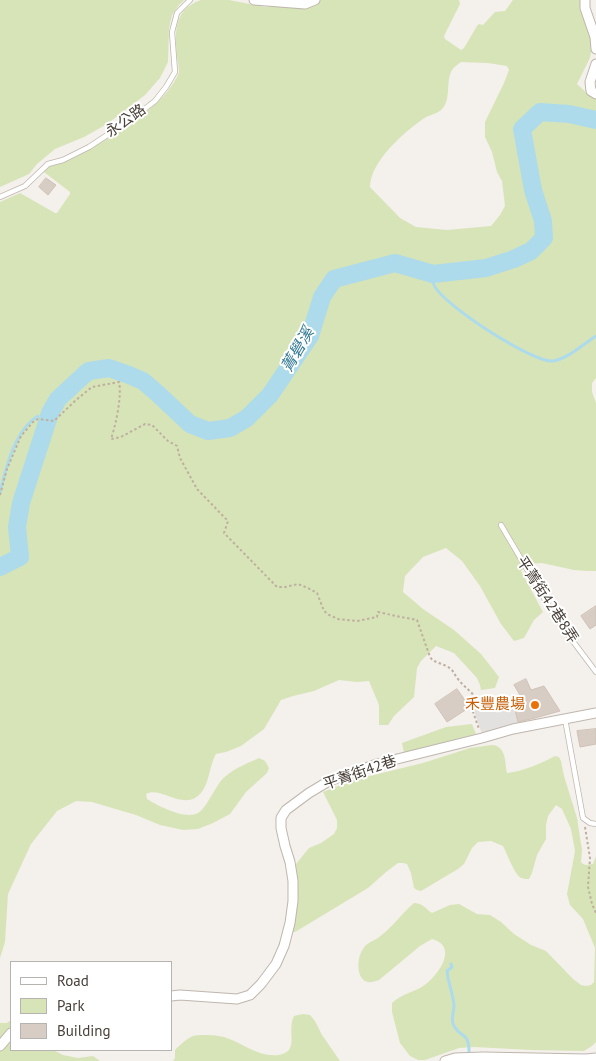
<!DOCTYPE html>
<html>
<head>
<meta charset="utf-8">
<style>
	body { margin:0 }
	#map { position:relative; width:596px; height:1061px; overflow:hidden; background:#f4f0eb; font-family:"PT Sans",sans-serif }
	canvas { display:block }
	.legend { position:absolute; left:10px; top:961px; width:162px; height:90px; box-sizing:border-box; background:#fff; border:1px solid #b6b3b0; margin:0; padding:6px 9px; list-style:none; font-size:15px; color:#484039 }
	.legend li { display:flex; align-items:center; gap:10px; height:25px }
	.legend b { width:25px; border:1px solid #b6b3b0 }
</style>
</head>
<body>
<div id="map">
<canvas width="596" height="1061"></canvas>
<ul class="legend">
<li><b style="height:6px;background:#fff"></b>Road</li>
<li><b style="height:14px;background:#d7e4b7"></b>Park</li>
<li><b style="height:14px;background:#d8cdc4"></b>Building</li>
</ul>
</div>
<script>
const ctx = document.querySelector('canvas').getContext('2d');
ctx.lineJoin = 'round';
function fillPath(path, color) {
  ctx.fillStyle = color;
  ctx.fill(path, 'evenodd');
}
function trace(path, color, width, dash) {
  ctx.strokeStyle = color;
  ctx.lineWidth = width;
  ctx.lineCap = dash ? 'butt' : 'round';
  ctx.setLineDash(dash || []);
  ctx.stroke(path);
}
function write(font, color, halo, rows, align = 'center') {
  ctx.font = font + ' "PT Sans","Noto Sans TC",sans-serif';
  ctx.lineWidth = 4;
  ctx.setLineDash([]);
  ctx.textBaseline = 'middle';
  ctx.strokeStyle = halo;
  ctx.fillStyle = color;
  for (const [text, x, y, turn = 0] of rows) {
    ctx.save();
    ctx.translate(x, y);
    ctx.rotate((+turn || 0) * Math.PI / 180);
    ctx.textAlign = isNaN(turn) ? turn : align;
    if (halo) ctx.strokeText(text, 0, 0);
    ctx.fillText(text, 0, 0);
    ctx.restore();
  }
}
fillPath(new Path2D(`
	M0 0H184L179 5 172 15 169 28 168 62 160 78 145 95 107 124 84 137 55 149 37 164 29 174 0 187Z
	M201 0H229L265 7 304 6 317 0H459L460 4 444 36 445 39 461 50 464 48 477 26 479 24 483 25 495 12 505 11 513 0H583L593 41 590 58 577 84 589 95 596 97V378L592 383V392L596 403V571H587L574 570 542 563 529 564 521 571 543 612 534 620 524 638 514 641 501 624 480 586 462 561 446 548 423 557 405 576 403 592 423 609 454 630 481 654 499 677 495 688 481 690 480 685 477 678 454 653 436 646 421 661 417 668 414 697 394 716 388 725H379V705L369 681 357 682 339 680 314 691 293 696 281 700 264 729 241 746 226 752 216 754C208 767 210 792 193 799 177 805 159 787 146 794L147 799C158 806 185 820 198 813 203 810 207 803 210 798 215 791 219 781 226 776 235 768 248 763 259 758L265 761 269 768 267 773 246 792 230 814 213 823 198 829 183 830 160 825 136 815 92 802 76 801 57 811 31 844 8 894 5 942 0 958V202L20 193 55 213H57L70 194V192L44 172C49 164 58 164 67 161 74 158 81 154 87 150 115 135 146 116 167 92 170 88 178 77 179 72 179 68 178 62 177 57 175 32 173 10 201 0ZM461 62 488 63 507 66 509 70 504 83 485 122V137L492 152 497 172 502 181 505 206 500 215 491 226 447 230 416 227 400 218 370 187C370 162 404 132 423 119 428 115 437 114 441 110 452 100 445 82 452 70 454 67 458 64 461 62Z
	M472 724 476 734 404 753 402 743 446 727Z
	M492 745C506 746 505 762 507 773 524 771 540 764 555 756L559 757 561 761 564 776 577 818 582 850 581 862 583 864 586 865 593 864 596 856V1042L592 1046 584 1051 532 1050 474 1047 459 1048 425 1060H418L410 1056 400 1043 392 1012V1003C402 993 416 992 426 984 440 973 458 946 432 939L420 946 379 980C371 983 364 984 360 975 357 967 358 956 363 949 366 943 373 941 378 938 392 928 401 914 414 903 422 903 426 909 432 913L450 905 459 904 477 914 490 915 501 922 514 934 531 945 546 951 573 979 581 985 586 986 591 985 594 982 595 948 583 919 570 905 567 894 575 851 571 829 562 809 556 805 548 816 546 825V839L537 855 532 873 529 879C527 879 524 879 521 878 514 874 507 853 503 846L491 841 478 842 472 848 464 864 458 869 421 891 417 890 414 888 411 873 407 864 403 863H398L386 872 368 888 295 932H292L295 901 296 864 309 848 321 843 334 834 337 828V820L323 792 353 780 423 763 470 748Z
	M303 1014 310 1015 315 1021 322 1035 340 1061H173L175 1058V1050C180 1045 186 1039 193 1036 200 1034 218 1035 224 1037 244 1043 256 1057 279 1055 283 1054 286 1053 289 1050 295 1041 288 1028 294 1016Z
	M11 1020V1050H53L63 1055 78 1058 93 1056 100 1061H0V1023H7Z`), '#d7e4b7');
fillPath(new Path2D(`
	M477 699 512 703 518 723 482 734 474 711Z`), '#e3e1df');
trace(new Path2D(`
	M433 274C433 277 433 282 434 285 443 305 533 363 553 361 567 359 584 344 596 336
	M44 411 58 399
	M0 492C6 467 15 430 38 416
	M451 964 452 967 447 971C448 983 453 993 454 1006 454 1013 450 1020 454 1026 461 1039 469 1031 469 1052`), '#addbeb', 3);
trace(new Path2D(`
	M0 567 20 557 17 527 21 503 50 413 58 399 85 374 89 371 109 368 129 375 143 381 157 393 190 424 208 431 230 428 247 418 270 395 310 336 322 297 334 279 395 263 433 274 486 268 514 259 531 251 544 238 543 221 533 190 522 129 540 112 569 114 596 120`), '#addbeb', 18);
const building = new Path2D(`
	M46 178 56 185 48 195 39 187Z
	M596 606V625L590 629 581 616Z
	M526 679 531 690 544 686 560 711 535 718 518 722 512 699 520 695 514 685Z
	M457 689 470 707 447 722 435 704Z
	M596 729V744L580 747 577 731Z`);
fillPath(building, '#d8cdc4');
trace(building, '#cfc1b5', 1);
const lane = new Path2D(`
	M0 197 25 186 48 164 63 160 89 147 133 118 155 101 166 87 175 72 172 32 177 13 190 0
	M501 525 557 620 596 672
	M565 719 583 818 590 823 596 824`);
const street = new Path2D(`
	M254 0 305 4 315 0
	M585 0V8L595 37 596 49
	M596 64 590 82 591 91 596 94
	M171 996 180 995 237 999 250 995 261 984 276 964 284 946 290 923 293 901V881L290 862 285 846 281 828V818L286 810 309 793 329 781 377 764 482 738 513 729 596 713
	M0 1046 11 1033
	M445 1061 455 1058 483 1057 586 1059 596 1058`);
trace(lane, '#bfb6ae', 6);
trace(street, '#bfb6ae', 11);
trace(new Path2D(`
	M0 495 7 469 21 436 33 422 38 419 54 421 76 400 92 387 119 382C122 396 116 424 111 439L121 437 145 424 152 425 168 441 177 446 180 458 197 489 228 521 224 533 277 587H285L298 584 308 588 317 593 324 611 329 615 338 619 357 621 377 617 378 612 396 616 417 620 430 657C435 664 444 663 451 669 454 672 455 676 458 679 463 686 470 690 475 697L473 712 479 729
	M585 827 590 858 588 887 592 904 596 913`), '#bfafa0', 2, [2.5, 2.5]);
trace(lane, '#fff', 4.5);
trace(street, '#fff', 9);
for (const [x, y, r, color] of [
	[535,705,5,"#e8710a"]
]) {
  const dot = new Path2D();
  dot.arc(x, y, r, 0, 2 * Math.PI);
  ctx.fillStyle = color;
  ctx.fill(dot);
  trace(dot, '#fff', 2);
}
write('15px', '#484039', '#fff', [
	["永公路",126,121,-35],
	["平菁街42巷8弄",547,600,57],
	["平菁街42巷",360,773,-19]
]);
write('15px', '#c56008', '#fff', [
	["禾豐農場",525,705]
], 'right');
write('italic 16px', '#347a94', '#fff', [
	["菁礐溪",298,350,-60]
]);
</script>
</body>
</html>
